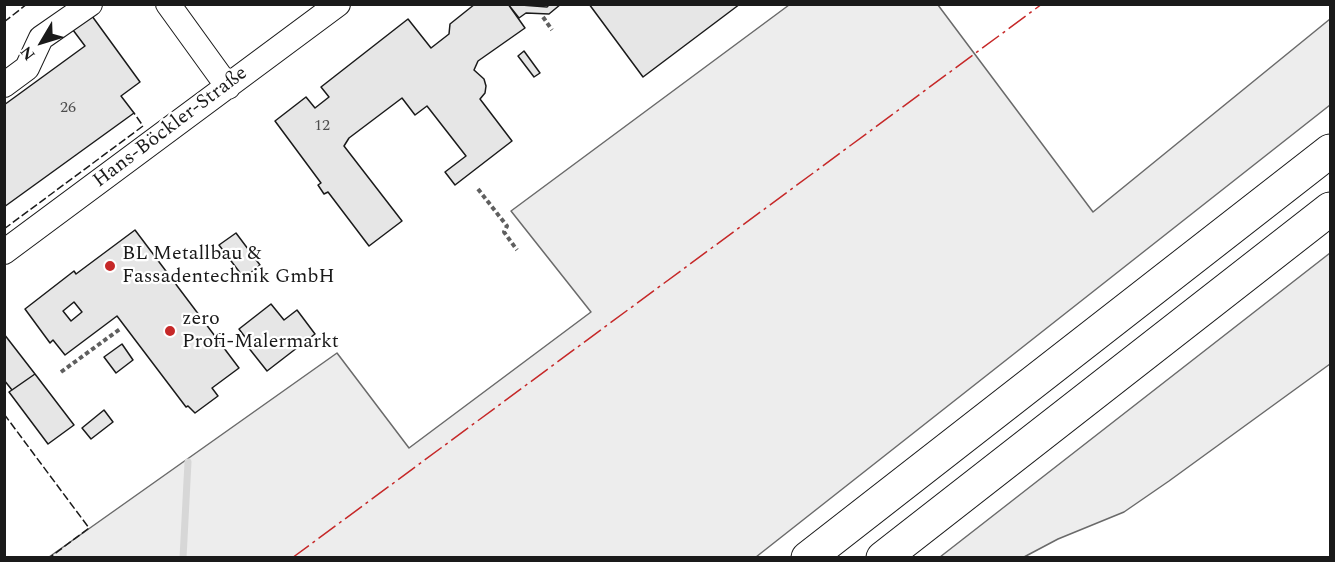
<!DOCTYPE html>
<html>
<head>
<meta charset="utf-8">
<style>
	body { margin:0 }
	#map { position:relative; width:1335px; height:562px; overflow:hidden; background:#fff; font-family:Spectral,serif }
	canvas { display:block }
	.frame { position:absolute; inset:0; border:6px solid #1a1a1a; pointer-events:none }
	.north { position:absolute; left:12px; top:12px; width:60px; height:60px; -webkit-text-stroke:4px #fff; paint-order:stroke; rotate:232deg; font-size:16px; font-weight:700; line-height:24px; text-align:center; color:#1a1a1a }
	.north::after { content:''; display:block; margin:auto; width:21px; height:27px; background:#1a1a1a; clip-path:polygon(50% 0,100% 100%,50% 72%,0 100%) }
</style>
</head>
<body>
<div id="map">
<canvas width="1335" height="562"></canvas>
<div class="frame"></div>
<div class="north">N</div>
</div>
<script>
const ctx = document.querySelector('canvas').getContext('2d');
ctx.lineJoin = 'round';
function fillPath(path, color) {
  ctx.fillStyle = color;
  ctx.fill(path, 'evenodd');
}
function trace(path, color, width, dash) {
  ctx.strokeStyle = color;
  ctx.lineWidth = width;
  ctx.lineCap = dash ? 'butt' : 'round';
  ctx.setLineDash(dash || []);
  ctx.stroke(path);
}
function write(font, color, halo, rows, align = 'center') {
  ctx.font = font + ' Spectral,serif';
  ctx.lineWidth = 4.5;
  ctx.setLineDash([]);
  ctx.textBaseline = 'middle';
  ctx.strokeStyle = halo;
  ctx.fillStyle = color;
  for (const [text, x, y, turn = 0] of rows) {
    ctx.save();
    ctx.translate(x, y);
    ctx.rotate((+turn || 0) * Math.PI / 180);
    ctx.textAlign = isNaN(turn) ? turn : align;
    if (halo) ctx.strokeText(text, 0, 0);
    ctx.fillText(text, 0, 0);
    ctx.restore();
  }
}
const green = new Path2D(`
	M789 5H938L1093 212 1330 19V105L756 557H49L337 353 409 448 591 312 511 211Z
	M1330 253V364L1169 481 1124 512 1058 539 1024 557H940Z`);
fillPath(green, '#ededed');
trace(green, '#6a6a6a', 1.5);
trace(new Path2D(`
	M183 558 188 462`), '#d7d7d7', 7);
const building = new Path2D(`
	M475 4H508L525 28 478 61 474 70 484 79 486 86 485 93 480 99 512 141 455 185 445 172 466 156 427 106 415 115 402 98 349 138 344 146 402 221 369 246 328 192 324 194 318 185 321 183 275 121 306 97 315 108 329 97 321 87 408 19 431 48 449 34 450 24Z
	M508 4 547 7 550 4H561L549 14 526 13 519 18Z
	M589 4H740L643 77Z
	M92 16 140 82 121 96 134 113 4 207V105L85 46 73 30Z
	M524 51 540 73 534 77 518 56Z
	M135 230 239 368 212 388 218 396 195 413 188 406 186 407 117 316 65 355 53 340 50 343 25 309 74 271 76 274ZM74 302 82 312 71 321 63 311Z
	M236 233 260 265 244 278 219 245Z
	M271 304 284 320 297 310 315 334 267 371 248 347 251 345 239 329Z
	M4 334 35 374 12 390 4 380Z
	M122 344 133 360 116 373 104 357Z
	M35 374 74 425 48 444 9 392Z
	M104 410 113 422 91 439 82 428Z`);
fillPath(building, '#e6e6e6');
trace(building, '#1a1a1a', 1.5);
const minor = new Path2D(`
	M168 4 228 87
	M4 85 27 68 41 38 90 4
	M4 252 338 4`);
const highway = new Path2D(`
	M808 558 1330 151
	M883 558 1330 209`);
trace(minor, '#1a1a1a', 26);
trace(highway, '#1a1a1a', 35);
trace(new Path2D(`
	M543 17 552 30
	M478 189 507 226 504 232 517 250
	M61 372 120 329`), '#5f5f5f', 4, [4.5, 3]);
trace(minor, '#fff', 24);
trace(highway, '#fff', 33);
trace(new Path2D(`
	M4 22 27 4
	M4 229 143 126 134 113
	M4 414 89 528 49 558`), '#1a1a1a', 1.5, [8, 3]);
trace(new Path2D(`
	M292 558 1042 4`), '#c62828', 1.5, [21, 4.5, 3, 4.5]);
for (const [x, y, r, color] of [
	[110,266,6,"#c62828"],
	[170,331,6,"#c62828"]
]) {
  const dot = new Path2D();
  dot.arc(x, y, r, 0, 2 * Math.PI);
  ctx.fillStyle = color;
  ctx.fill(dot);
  trace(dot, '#fff', 2);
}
write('16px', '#4d4d4d', null, [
	["26",68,109],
	["12",322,127]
]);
write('20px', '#1a1a1a', '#fff', [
	["Hans-Böckler-Straße",171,128,-37]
]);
write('20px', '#1a1a1a', '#fff', [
	["BL Metallbau &",122,255],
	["Fassadentechnik GmbH",122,278],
	["zero",182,320],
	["Profi-Malermarkt",182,343]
], 'left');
</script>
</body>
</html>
